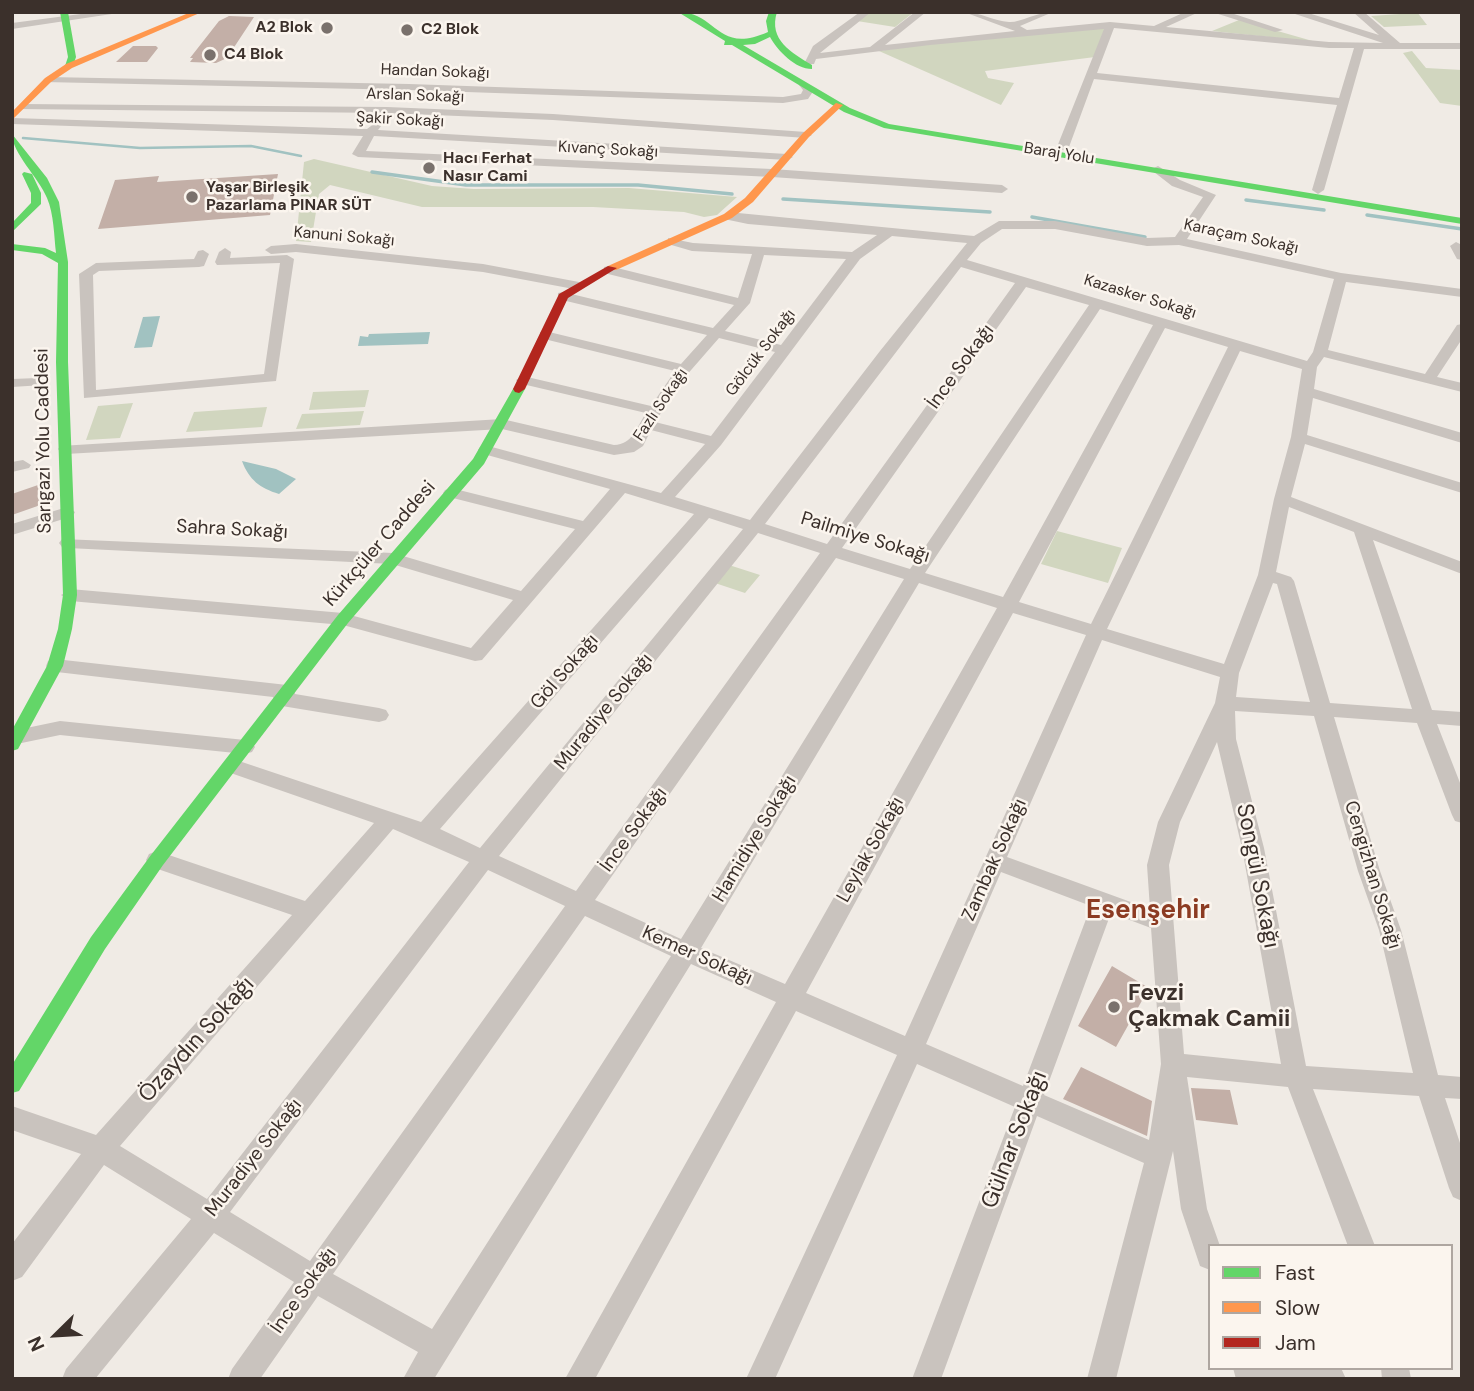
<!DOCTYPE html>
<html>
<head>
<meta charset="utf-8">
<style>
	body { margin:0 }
	#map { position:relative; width:1474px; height:1391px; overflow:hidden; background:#f0ebe5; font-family:"DM Sans",sans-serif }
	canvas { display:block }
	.frame { position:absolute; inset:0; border:14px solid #3b302b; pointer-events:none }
	.legend { position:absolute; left:1208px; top:1244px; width:245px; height:126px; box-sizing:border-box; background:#fbf5ee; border:2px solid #aea6a0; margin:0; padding:9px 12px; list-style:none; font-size:21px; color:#3b302b }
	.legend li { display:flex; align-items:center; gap:14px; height:35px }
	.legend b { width:35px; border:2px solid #aea6a0 }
	.north { position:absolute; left:21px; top:1300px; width:70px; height:70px; -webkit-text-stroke:5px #fbf5ee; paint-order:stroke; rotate:246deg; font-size:19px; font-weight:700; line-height:28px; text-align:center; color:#3b302b }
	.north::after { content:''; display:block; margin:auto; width:24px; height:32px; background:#3b302b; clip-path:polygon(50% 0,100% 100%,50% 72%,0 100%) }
</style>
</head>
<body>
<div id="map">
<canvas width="1474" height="1391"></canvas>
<div class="frame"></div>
<ul class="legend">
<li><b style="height:9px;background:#63d668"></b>Fast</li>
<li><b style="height:9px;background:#ff974d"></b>Slow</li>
<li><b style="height:9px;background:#b3261e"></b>Jam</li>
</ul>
<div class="north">N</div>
</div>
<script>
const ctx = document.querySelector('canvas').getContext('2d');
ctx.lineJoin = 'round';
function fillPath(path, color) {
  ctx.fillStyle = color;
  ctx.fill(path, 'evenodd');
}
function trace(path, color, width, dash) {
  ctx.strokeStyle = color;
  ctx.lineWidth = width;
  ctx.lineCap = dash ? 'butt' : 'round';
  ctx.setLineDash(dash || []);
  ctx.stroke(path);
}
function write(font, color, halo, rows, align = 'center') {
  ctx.font = font + ' "DM Sans",sans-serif';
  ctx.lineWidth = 5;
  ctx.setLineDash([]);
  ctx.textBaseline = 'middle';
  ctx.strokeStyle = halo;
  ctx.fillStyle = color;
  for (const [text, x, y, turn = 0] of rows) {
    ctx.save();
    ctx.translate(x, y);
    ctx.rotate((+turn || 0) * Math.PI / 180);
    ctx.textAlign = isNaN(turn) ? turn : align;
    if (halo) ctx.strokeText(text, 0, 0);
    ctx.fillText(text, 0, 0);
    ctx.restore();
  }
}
fillPath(new Path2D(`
	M868 12H914L895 27 857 21Z
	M1399 12H1417L1427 25 1384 27 1371 16 1400 14Z
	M1239 20 1316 42 1212 31Z
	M1106 28 1095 57 985 71 988 78 1014 83 1001 105 879 51 931 43Z
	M1412 51 1426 68 1462 70V106L1440 103 1403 53Z
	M314 159 432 186 474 189 629 188 737 197 717 215 704 217 684 212 593 207H422L330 185 319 194 311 242 296 241 304 162Z
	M369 390 365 407 309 410 313 392Z
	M133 403 120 438 86 440 98 406Z
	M267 407 262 427 186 432 194 412Z
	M364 411 360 425 296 429 302 414Z
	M1057 531 1122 548 1108 583 1041 564Z
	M729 565 760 575 745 593 715 583Z`), '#d1d6bf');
fillPath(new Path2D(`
	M160 316 152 347 134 348 143 317Z
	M430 332 428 344 358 346 360 336 368 337 369 334Z
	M242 461 276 469 296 479 279 494C260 488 249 480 242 461Z`), '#a1c2c1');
trace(new Path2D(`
	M23 138 140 148 251 146 301 156`), '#a1c2c1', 2.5);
trace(new Path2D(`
	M372 172 466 185H638L732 194
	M783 199 990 212
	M1246 200 1324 210
	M1367 215 1462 229
	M1032 217 1145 237`), '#a1c2c1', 3.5);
fillPath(new Path2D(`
	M229 16 254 17 227 58 216 63 190 62 193 58H190L219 21Z
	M133 46H156L158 48 147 62H116Z
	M278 174 270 215 98 229 115 180 159 176 157 182Z
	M38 485 49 502 12 515V494Z
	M1112 966 1149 988 1116 1047 1078 1026Z
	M1081 1067 1152 1101 1147 1136 1063 1099Z
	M1191 1088 1230 1090 1238 1125 1196 1120Z`), '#c3afa7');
fillPath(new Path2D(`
	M96 12H125L12 29V23Z
	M860 12H871L820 53 870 47 915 12H926L885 45 1015 31 964 12C981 12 993 21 1009 22 1019 23 1037 12 1053 12L1020 26 1027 30 1110 22 1154 26 1185 12H1199L1166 27 1329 42 1383 43 1289 12H1305L1379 35 1353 12H1364L1400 43H1462V49H1364L1324 190 1318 194 1312 190 1337 105 1094 79 1069 147 1063 150 1057 147 1104 29 930 45 816 59 814 64H806L805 62 813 46ZM1114 28 1329 48H1354L1339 98 1097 73Z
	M1212 12H1228L1283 30 1275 32Z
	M48 77 409 84 783 97 801 94 803 90 799 85 804 82 814 90 808 99 783 103 409 90 44 82 43 80Z
	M22 104 387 107 553 114 806 132 812 135 806 138 553 120 387 113 18 109 17 107Z
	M12 118 367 129 375 123 381 126 378 130 787 154 793 157 787 160 374 136 366 151 772 169 1002 185 1008 189 1002 193 772 177 358 157 352 154 363 136 12 124Z
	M1158 166 1180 180 1216 195 1187 239 1341 273 1462 289V297L1346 282 1328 350 1425 374 1457 325 1462 324V339L1437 377 1462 383V392L1324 357 1317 367 1314 389 1462 433V443L1313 398 1307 435 1462 483V493L1305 444 1291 497 1462 562V574L1373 540 1432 710 1462 712V726L1437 724 1462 788V823L1455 821 1452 815 1417 723 1334 717 1380 871 1401 930 1438 1075 1462 1077V1099L1445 1098 1462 1149V1201L1453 1197 1449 1188 1419 1096 1313 1089 1375 1246H1348L1288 1087 1187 1077 1207 1209 1220 1246H1210V1270L1200 1266 1181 1209 1173 1151 1116 1379H1087L1144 1163 1037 1116 941 1379H912L1015 1107 917 1064 775 1379H746L897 1055 796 1011 595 1379H565L776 1002 691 964 434 1379H403L418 1352 318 1296 260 1379H228L232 1369 294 1282 214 1233 95 1379H62L66 1369 191 1219 104 1165 22 1277 12 1281V1244L81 1154 12 1130V1106L96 1135 292 915 149 866 146 860 149 854 157 851 305 901 374 823 225 771 222 766 225 761 232 758 239 761 421 822 694 514 625 493 482 660 475 661 343 625 70 601 61 595 70 589 343 613 471 648 513 600 392 564 68 548 62 547 59 543 62 539 393 553 521 591 575 529 445 496 443 493 445 490 451 488 583 521 610 489 480 453 478 450 480 447H492L661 493 705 444 651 430 643 446 634 452 614 455 502 429 66 454 60 452 58 449 60 446 502 419 614 445C633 444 636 428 646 413L518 383 516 380 523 376 651 406 675 371 540 338V332L545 331 681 364 707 335 558 299V293L563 292 713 328 734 305 604 273V267L609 266 738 298 752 254 692 251 668 244V238L693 243 852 252 877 235 748 224 724 219 722 216 728 212 974 236 999 221H1055L1147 238 1175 237 1203 197 1172 186 1154 172V168ZM1002 229H1055L1147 246 1179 245 1334 279 1313 352 1307 361 967 260 981 243ZM892 236 967 243 880 351 750 520 675 497 721 445 860 259ZM764 255 846 259 781 345 725 331 750 303ZM961 267 1015 283 827 544 765 524ZM1026 287 1089 305 910 569 842 548ZM1100 309 1153 325 1003 597 925 573ZM1165 328 1228 347 1091 624 1019 602ZM719 338 775 352 711 436 655 422 685 377ZM1240 351 1302 369 1291 437 1274 499 1258 575 1224 664 1107 629ZM1289 507 1354 532 1412 709 1330 703 1294 581 1291 577 1276 572ZM709 518 743 529 480 848 440 829ZM758 533 820 553 576 891 499 856ZM836 558 904 579 681 939 595 900ZM919 583 997 608 785 984 701 948ZM1273 583 1277 584 1310 702 1236 697 1239 673ZM1013 613 1086 635 905 1036 806 993ZM1102 640 1220 677 1215 703 1158 822 1147 865 1150 909 1007 857ZM1235 711 1314 716 1358 871 1379 930 1413 1073 1306 1066 1264 848 1236 739ZM1217 742 1242 848 1281 1064 1184 1054 1169 865 1180 822ZM393 829 469 862 207 1199 120 1146ZM488 870 565 906 310 1261 230 1212ZM1001 872 1091 906 1023 1086 926 1044ZM1111 913 1151 928 1161 1064 1149 1140 1044 1095ZM585 916 671 956 432 1329 333 1274Z
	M1456 242 1462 245V260L1457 259 1450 246Z
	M296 244 483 264 579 282 586 286 579 290 483 272 296 252 271 254 265 250 271 246Z
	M225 248 231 252 230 258 287 255 294 259 276 381 84 398 79 274 96 263 194 259 198 251 203 250 209 254 204 266 199 267 99 271 93 275 96 390 264 374 280 263 217 265 215 262 219 252Z
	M38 378 45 382 43 385 12 387V379Z
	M23 460 31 465 29 468 12 472V462Z
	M67 507 75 512 73 516 12 535V524Z
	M55 659 287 685 294 687 295 694 379 708 386 710 389 715 386 720 379 722 282 706 275 704 273 697 48 671 46 666 48 661Z
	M60 721 245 740 252 742 255 747 252 752 245 754 60 735 12 745V731Z
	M1233 1368H1341L1346 1379H1236Z
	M1381 1368H1409L1411 1379H1382Z`), '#c9c3be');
fillPath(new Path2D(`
	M60 12H68L76 57 73 66 69 69 65 66 68 57Z
	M678 12C718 12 716 55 768 32L766 21 769 12H777C768 40 792 53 812 65V69C795 69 778 51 770 37L755 44 743 45 850 108 889 124 1462 218V224L884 128 844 112 732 45H724L725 41Z
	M12 134 47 178 59 202 68 262V362L77 595 72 629 63 666 18 749 12 751V730L47 666 58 629 63 595 56 362 58 263 42 254 12 250V244L45 248 56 253C54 236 54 214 47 198 39 178 12 153 12 134Z
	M24 172 32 174 41 193V204L12 232V223L31 203V193L22 174Z
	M519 385 525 389 484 464 348 623 163 865 105 949 19 1091 12 1093V1065L91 937 151 855 338 615 473 459 513 389Z`), '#63d668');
fillPath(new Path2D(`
	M191 12H202L72 68 51 82 12 120V112L45 78 66 64Z
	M836 103 843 105 809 137 753 202 732 218 616 270H608V266L724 214 745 198 803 133Z`), '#ff974d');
fillPath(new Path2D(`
	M608 266 617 268 568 298 525 389 519 393 515 392 513 389 559 294Z`), '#b3261e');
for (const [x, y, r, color] of [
	[327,28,7,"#7a716c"],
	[407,30,7,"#7a716c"],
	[210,55,7,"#7a716c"],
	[429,168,7,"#7a716c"],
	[192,197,7,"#7a716c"],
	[1114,1007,7,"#7a716c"]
]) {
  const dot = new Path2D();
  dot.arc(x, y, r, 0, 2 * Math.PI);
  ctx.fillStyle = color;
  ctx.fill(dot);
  trace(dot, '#fbf5ee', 2.5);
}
write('bold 16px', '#3b302b', '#fbf5ee', [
	["A2 Blok",313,28,"right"],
	["C2 Blok",421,30],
	["C4 Blok",224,55],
	["Hacı Ferhat",443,159],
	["Nasır Cami",443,177],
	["Yaşar Birleşik",206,188],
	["Pazarlama PINAR SÜT",206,206]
], 'left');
write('16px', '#3b302b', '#fbf5ee', [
	["Handan Sokağı",435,72,2],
	["Arslan Sokağı",415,96,2],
	["Şakir Sokağı",400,120,3],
	["Kıvanç Sokağı",608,150,3],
	["Baraj Yolu",1059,154,9],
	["Kanuni Sokağı",344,237,5],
	["Karaçam Sokağı",1241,237,12],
	["Kazasker Sokağı",1140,297,17],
	["Gölcük Sokağı",761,353,-53],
	["Fazlı Sokağı",661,405,-56]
]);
write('19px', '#3b302b', '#fbf5ee', [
	["İnce Sokağı",961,367,-54],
	["Sarıgazi Yolu Caddesi",44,441,-91],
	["Sahra Sokağı",232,530,3],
	["Pailmiye Sokağı",865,538,17],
	["Kürkçüler Caddesi",380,544,-49],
	["Göl Sokağı",565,672,-49],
	["Muradiye Sokağı",604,712,-51],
	["İnce Sokağı",634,830,-54],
	["Hamidiye Sokağı",755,839,-59],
	["Leylak Sokağı",871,850,-61],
	["Zambak Sokağı",995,860,-66],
	["Cengizhan Sokağı",1372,875,73],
	["Kemer Sokağı",697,956,24],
	["Muradiye Sokağı",254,1158,-52],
	["İnce Sokağı",304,1291,-55]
]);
write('23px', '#3b302b', '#fbf5ee', [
	["Songül Sokağı",1257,876,79],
	["Özaydın Sokağı",197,1040,-48],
	["Gülnar Sokağı",1015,1140,-69]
]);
write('bold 23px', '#3b302b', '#fbf5ee', [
	["Fevzi",1128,994],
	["Çakmak Camii",1128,1020]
], 'left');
write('bold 26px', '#8c3b22', '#fbf5ee', [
	["Esenşehir",1148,911]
]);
</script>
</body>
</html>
